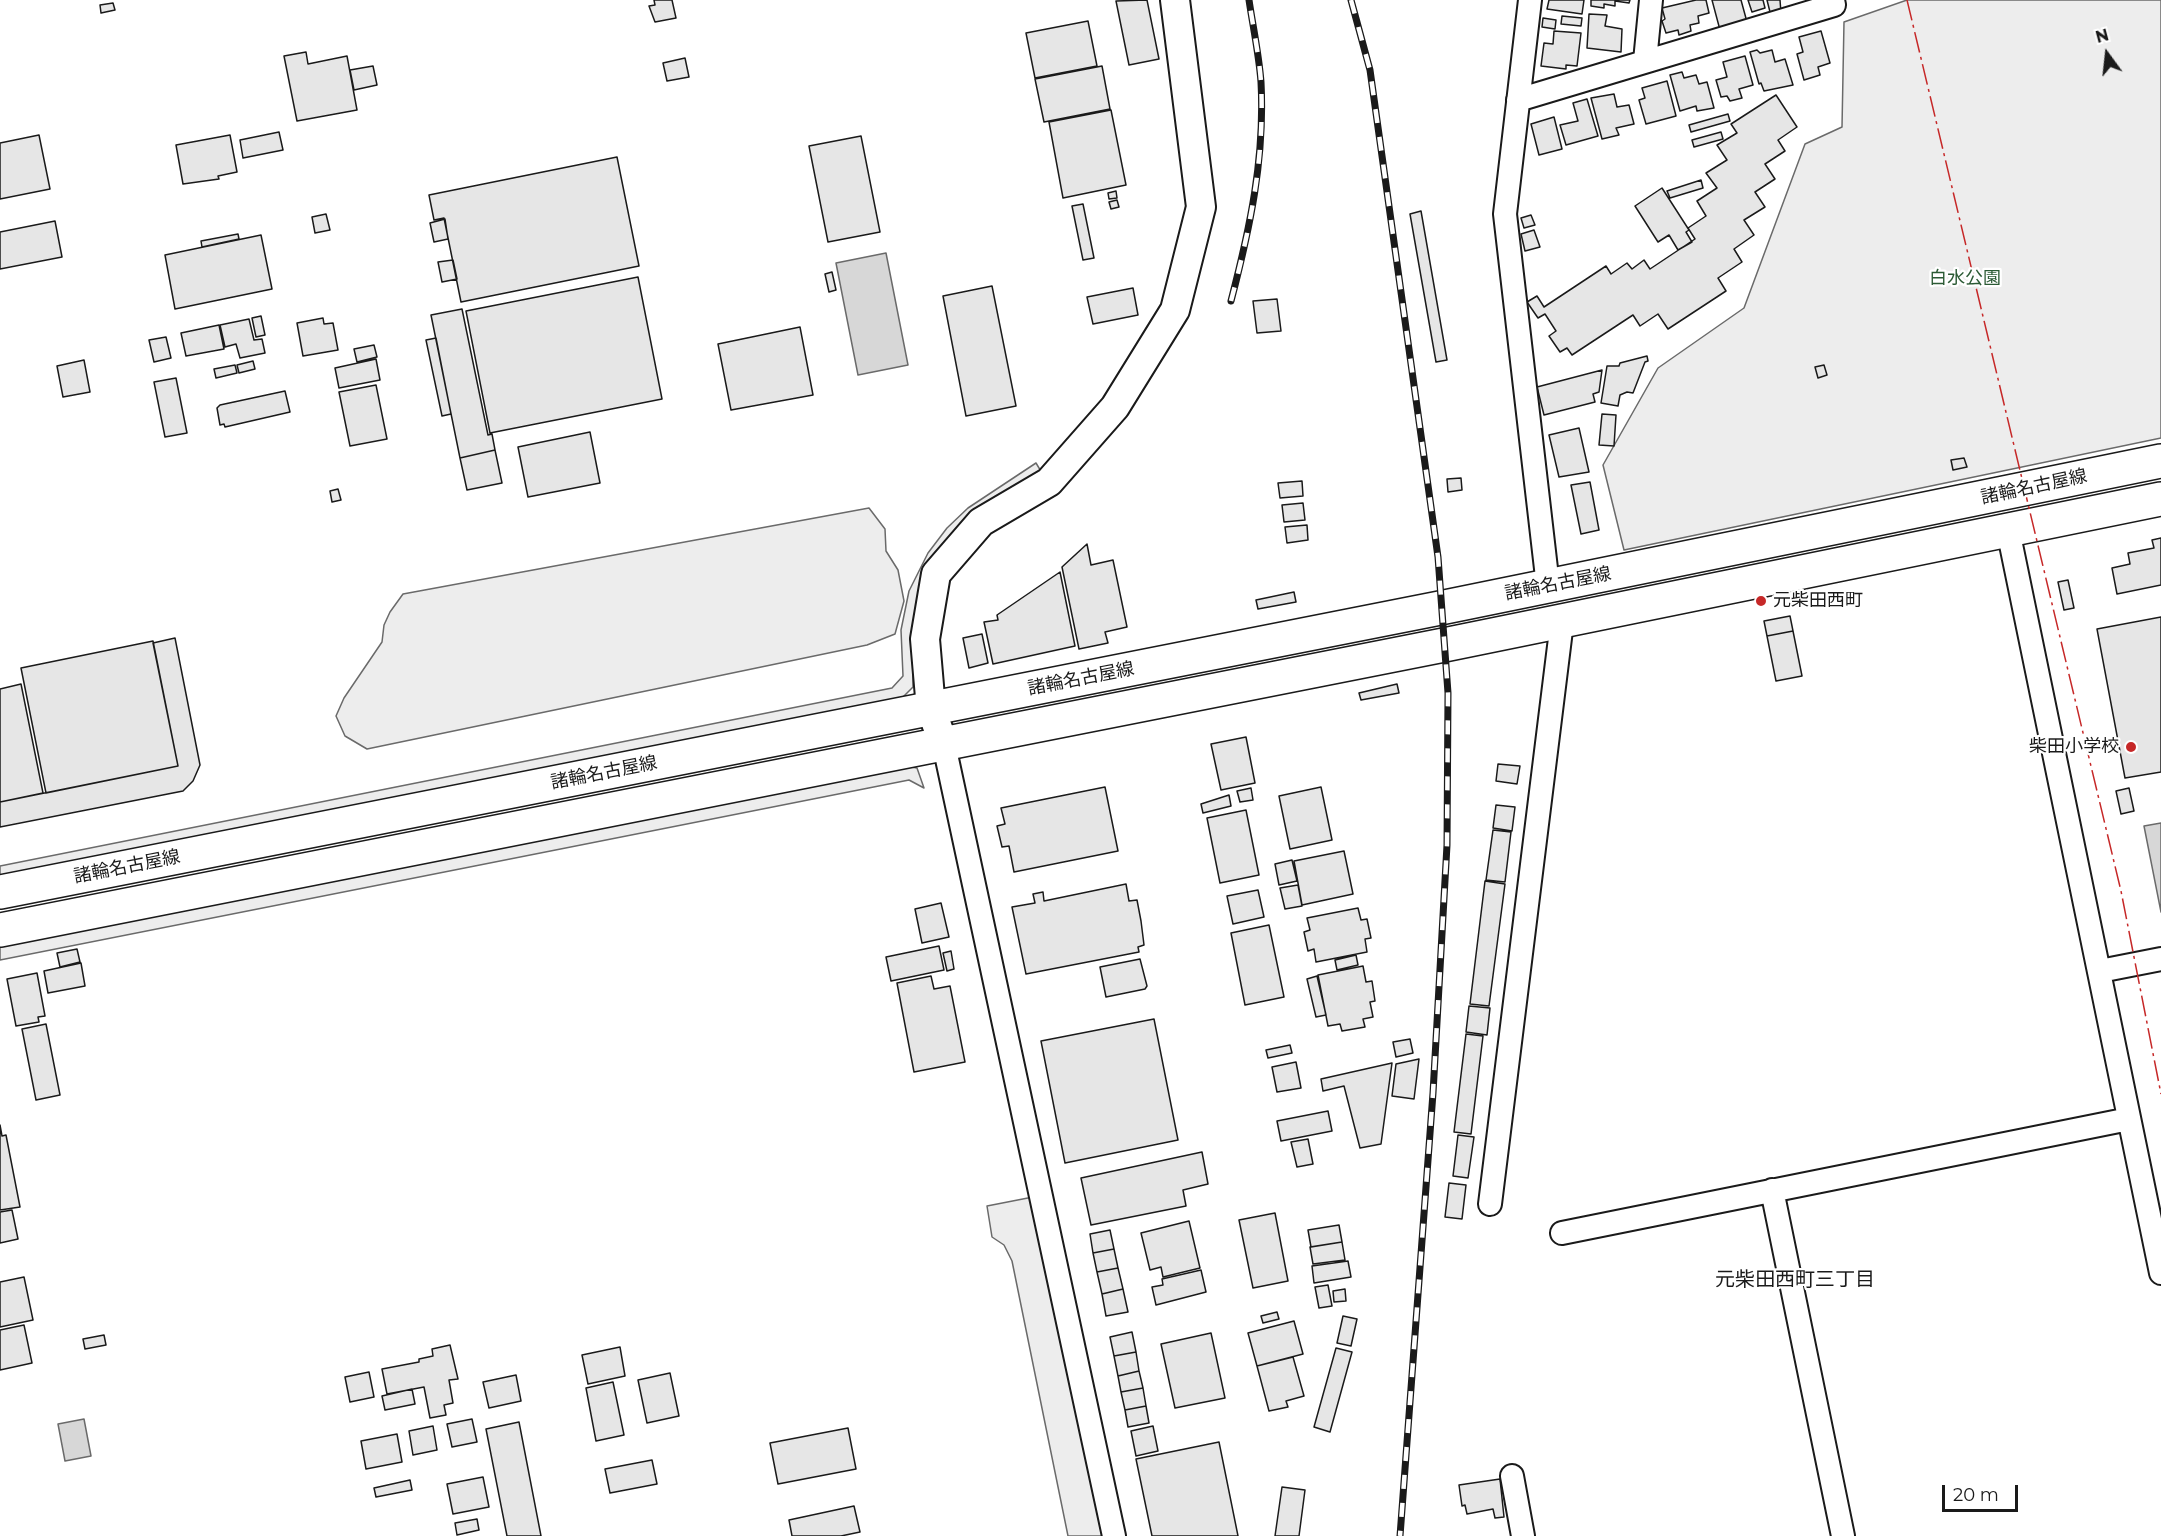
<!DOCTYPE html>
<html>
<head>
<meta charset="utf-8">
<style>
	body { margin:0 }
	#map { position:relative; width:2161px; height:1536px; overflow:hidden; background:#fff; font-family:Montserrat,sans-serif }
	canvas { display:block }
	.north { position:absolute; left:2077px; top:24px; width:60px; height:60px; -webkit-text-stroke:4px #fff; paint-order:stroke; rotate:345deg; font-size:16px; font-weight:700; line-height:24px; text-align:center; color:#1a1a1a }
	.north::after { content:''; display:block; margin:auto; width:21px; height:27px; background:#1a1a1a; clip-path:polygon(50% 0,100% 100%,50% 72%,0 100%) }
	.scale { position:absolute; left:1942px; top:1485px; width:76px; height:27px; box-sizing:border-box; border:3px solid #1a1a1a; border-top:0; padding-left:8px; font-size:18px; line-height:21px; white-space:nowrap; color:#1a1a1a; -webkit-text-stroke:4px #fff; paint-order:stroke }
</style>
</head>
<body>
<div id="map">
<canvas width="2161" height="1536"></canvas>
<div class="north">N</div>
<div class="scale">20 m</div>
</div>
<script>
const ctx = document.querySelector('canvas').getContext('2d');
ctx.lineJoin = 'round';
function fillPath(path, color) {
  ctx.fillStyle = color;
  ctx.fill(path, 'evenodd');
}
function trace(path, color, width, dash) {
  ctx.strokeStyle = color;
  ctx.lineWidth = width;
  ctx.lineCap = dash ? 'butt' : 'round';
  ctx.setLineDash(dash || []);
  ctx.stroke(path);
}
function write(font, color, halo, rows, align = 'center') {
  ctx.font = font + ' Montserrat,"Noto Sans JP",sans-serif';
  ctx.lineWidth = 4.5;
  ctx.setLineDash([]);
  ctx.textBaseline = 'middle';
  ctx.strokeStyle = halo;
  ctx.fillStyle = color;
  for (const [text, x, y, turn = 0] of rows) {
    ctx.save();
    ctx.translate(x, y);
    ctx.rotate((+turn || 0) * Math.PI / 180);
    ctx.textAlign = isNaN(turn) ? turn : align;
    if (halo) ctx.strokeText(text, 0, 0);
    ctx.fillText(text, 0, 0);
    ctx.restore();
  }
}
const built = new Path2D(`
	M1907 0H2161V438L1624 550 1603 465 1658 368 1744 308 1805 144 1842 127 1844 22Z
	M1036 463 1042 473 987 507 913 625V687L900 700 0 880V866L892 688 903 676 901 630 909 591 928 553 947 528 968 508Z
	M869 508 885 529 886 551 898 570 904 601 895 634 867 645 367 749 345 736 336 716 344 698 382 642 384 625 390 612 403 594Z
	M906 766 917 768 924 788 909 780 0 960V947Z
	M1033 1197 1102 1536H1068L1012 1261 1004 1245 992 1237 987 1206Z`);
fillPath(built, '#ededed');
trace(built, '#6a6a6a', 1.5);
const water = new Path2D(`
	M886 253 908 365 858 375 836 263Z
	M2161 823V912L2144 826Z
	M84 1419 91 1456 65 1461 58 1424Z`);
fillPath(water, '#d7d7d7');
trace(water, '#6a6a6a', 1.5);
const building = new Path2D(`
	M654 0H672L676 18 655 22 649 6 655 5Z
	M1147 0 1159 59 1129 65 1116 1Z
	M1549 0H1584L1582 14 1547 9Z
	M1591 0H1630L1629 3 1615 1V6L1604 4V8L1591 6Z
	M1696 0H1706L1709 13 1698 16 1699 23 1690 25 1691 31 1679 35 1678 30 1666 33 1662 21 1665 19 1662 8Z
	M1712 0H1741L1747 22 1720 30Z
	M1748 0H1763L1765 8 1752 12Z
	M1767 0H1780L1781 13 1771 16Z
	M113 3 115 10 101 13 100 5Z
	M1589 14 1607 15 1605 26 1622 29 1621 52 1587 48Z
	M1562 16 1582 18 1581 26 1561 24Z
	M1543 18 1556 20 1555 29 1542 27Z
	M1088 21 1097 66 1035 78 1026 33Z
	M1554 31 1581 33 1577 66 1566 65V69L1541 66 1544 43 1553 44Z
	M1821 31 1830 63 1818 67 1820 75 1804 80 1797 54 1803 52 1799 37Z
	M1757 50 1760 53 1772 50 1775 62 1785 59 1793 85 1764 91 1761 83 1759 84 1750 52Z
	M306 52 308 64 347 56 357 110 297 121 284 56Z
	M1745 56 1753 85 1739 89 1742 98 1730 101 1727 96 1721 97 1716 80 1727 77 1723 62Z
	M685 58 689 77 667 81 663 63Z
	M373 66 377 85 354 90 350 70Z
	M1102 66 1110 109 1044 122 1035 79Z
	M1682 72 1684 78 1696 75 1699 84 1707 82 1714 108 1697 111 1696 106 1680 111 1670 75Z
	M1667 81 1676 116 1646 124 1639 100 1645 98 1642 88Z
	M1614 94 1617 107 1629 105 1634 124 1616 128 1619 135 1602 139 1591 98Z
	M1776 95 1797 127 1778 140 1785 151 1765 164 1775 179 1755 192 1765 207 1744 220 1754 235 1734 249 1742 262 1718 278 1726 291 1668 329 1658 314 1640 326 1633 315 1572 355 1567 348 1560 352 1549 336 1556 331 1545 314 1538 318 1527 302 1537 296 1544 307 1606 266 1611 274 1627 263 1632 269 1644 260 1650 269 1695 239 1688 228 1706 216 1697 201 1717 188 1706 173 1727 160 1717 145 1737 133 1731 124Z
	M1587 99 1598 136 1566 145 1560 125 1578 121 1573 103Z
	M1111 110 1126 185 1063 198 1049 122Z
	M1728 114 1730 121 1691 132 1689 125Z
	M1554 117 1562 149 1539 155 1531 124Z
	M279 132 283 150 243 158 240 140Z
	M1721 132 1723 139 1694 147 1692 140Z
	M39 135 50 189 0 199V143Z
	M230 135 237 172 218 176 219 179 183 184 176 145Z
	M861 136 880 232 828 242 809 146Z
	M617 157 639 266 461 302 444 218 434 220 429 195Z
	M1701 180 1703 188 1670 198 1667 191Z
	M1662 188 1689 230 1686 232 1692 242 1678 250 1669 235 1658 242 1635 206Z
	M1116 191 1117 198 1109 199 1108 193Z
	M1117 200 1119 207 1111 209 1109 202Z
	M1083 204 1094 258 1083 260 1072 206Z
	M1421 211 1447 360 1436 362 1410 214Z
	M326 214 330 230 315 233 312 217Z
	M1531 215 1535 225 1524 228 1521 218Z
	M445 219 448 239 434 242 430 223Z
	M55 221 62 257 0 269V232Z
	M1534 230 1540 247 1525 251 1521 234Z
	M238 234 239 239 202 247 201 241Z
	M261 235 272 289 175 309 165 255Z
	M453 260 457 279 442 282 438 262Z
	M832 272 836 290 829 292 825 274Z
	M638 277 662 399 490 433 466 311Z
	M992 286 1016 406 966 416 943 296Z
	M1133 288 1138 315 1093 324 1087 297Z
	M1277 299 1281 331 1257 333 1253 301Z
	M462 309 488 435 492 434 495 450 460 458 431 315Z
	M261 316 265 335 256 337 252 318Z
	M323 318 324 324 333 323 338 350 303 356 297 323Z
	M249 319 254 340 262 339 265 353 240 358 236 344 225 347 220 325Z
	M219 325 224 349 186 356 181 333Z
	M800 327 813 395 731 410 718 344Z
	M166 337 171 358 154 362 149 340Z
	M436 338 451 414 442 416 426 340Z
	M374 345 377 357 357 362 354 349Z
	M1647 356 1648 361 1645 362 1633 393 1627 392 1620 395 1618 406 1601 403 1607 366H1619L1620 363Z
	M376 359 380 380 339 388 335 368Z
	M84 360 90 392 63 397 57 366Z
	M253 361 255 369 239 373 237 365Z
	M235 365 237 373 216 378 214 369Z
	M1824 365 1827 375 1818 378 1815 367Z
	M1602 370 1599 392 1593 394 1595 402 1544 415 1537 387Z
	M176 378 187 433 165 437 154 382Z
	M376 385 387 439 350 446 339 392Z
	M285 391 290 412 225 427 224 424 220 425 217 408 220 405Z
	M1602 414 1616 415 1614 446 1599 445Z
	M1579 428 1589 472 1559 477 1549 435Z
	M590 432 600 483 528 497 518 447Z
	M495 450 502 483 467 490 460 458Z
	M1964 458 1967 467 1953 470 1951 460Z
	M1461 478 1462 490 1448 492 1447 479Z
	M1302 481 1303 496 1280 498 1278 483Z
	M1590 482 1599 530 1581 534 1571 485Z
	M338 489 341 500 332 502 330 491Z
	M1303 503 1305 520 1284 522 1282 505Z
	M1307 525 1308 540 1287 543 1285 527Z
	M2161 538V585L2117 594 2112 568 2130 564 2128 553 2154 548 2152 540Z
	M1087 544 1091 565 1113 560 1127 627 1105 632 1108 643 1079 649 1062 567Z
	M1060 572 1075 646 993 664 984 622 998 620 997 615Z
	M2068 580 2074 608 2064 610 2058 582Z
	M1294 592 1296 602 1258 609 1256 600Z
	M1790 616 1793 631 1767 636 1764 621Z
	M2161 617V772L2125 778 2097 629Z
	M1793 631 1802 676 1776 681 1767 636Z
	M982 634 988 663 969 668 963 638Z
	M175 638 200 765 193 781 183 791 0 827V802L178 766 153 643Z
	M153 641 178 766 46 793 21 668Z
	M21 684 43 793 0 802V689Z
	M1397 684 1399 693 1361 700 1359 693Z
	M1246 737 1255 783 1221 790 1211 744Z
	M1498 764 1520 766 1517 784 1496 781Z
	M1105 787 1118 851 1014 872 1009 846 1002 847 997 826 1005 824 1001 808Z
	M1321 787 1332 840 1290 849 1279 796Z
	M1251 788 1253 800 1240 802 1237 791Z
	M2129 788 2134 811 2121 814 2116 791Z
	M1229 795 1231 806 1203 813 1201 804Z
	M1496 805 1515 807 1512 831 1493 828Z
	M1246 810 1259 875 1220 883 1207 818Z
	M1493 830 1511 832 1505 882 1486 880Z
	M1344 851 1353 894 1302 905 1294 861Z
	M1292 860 1297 881 1279 885 1275 864Z
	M1485 881 1505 884 1489 1006 1470 1004Z
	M1126 884 1129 901 1137 900 1141 921 1144 945 1138 947 1139 952 1026 974 1012 907 1035 903 1033 894 1043 892 1044 901Z
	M1298 885 1302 906 1285 909 1280 888Z
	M1258 890 1264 917 1233 924 1227 896Z
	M941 903 949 937 922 943 915 909Z
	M1358 908 1361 920 1367 919 1371 938 1365 939 1367 952 1316 962 1314 949 1308 951 1304 932 1310 930 1307 918Z
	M1269 925 1284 997 1245 1005 1231 933Z
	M939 946 944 970 891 981 886 957Z
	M77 949 80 962 60 967 57 953Z
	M951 951 954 969 947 971 943 953Z
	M1356 955 1358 965 1337 970 1335 960Z
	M1140 959 1147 986 1145 989 1106 997 1100 967Z
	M81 963 85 986 48 993 44 971Z
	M1363 966 1366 982 1372 981 1375 1001 1370 1002 1373 1017 1363 1019 1365 1027 1342 1031 1340 1024 1328 1026 1318 975Z
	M37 973 45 1016 38 1017 39 1022 16 1026 7 979Z
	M931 976 934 989 950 986 965 1062 914 1072 897 983Z
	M1317 976 1326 1015 1316 1017 1307 979Z
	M1469 1006 1490 1008 1487 1035 1466 1032Z
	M1154 1019 1178 1140 1065 1163 1041 1041Z
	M46 1024 60 1095 36 1100 22 1029Z
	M1466 1034 1483 1036 1471 1134 1454 1132Z
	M1410 1039 1413 1053 1396 1057 1393 1042Z
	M1290 1045 1292 1053 1268 1058 1266 1050Z
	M1419 1059 1414 1099 1392 1096 1396 1064Z
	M1296 1062 1301 1088 1277 1092 1272 1067Z
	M1392 1063 1381 1144 1360 1148 1344 1086 1323 1091 1321 1079Z
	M1328 1111 1332 1131 1281 1141 1277 1121Z
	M0 1125 2 1136 6 1135 20 1207 0 1210Z
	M1458 1135 1474 1137 1468 1178 1453 1176Z
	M1308 1139 1313 1164 1297 1167 1291 1142Z
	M1202 1152 1208 1184 1183 1190 1186 1206 1091 1225 1081 1178Z
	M1449 1183 1466 1185 1462 1219 1445 1217Z
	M12 1210 18 1239 0 1243V1212Z
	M1275 1213 1288 1281 1253 1288 1239 1220Z
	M1189 1221 1200 1268 1163 1277 1161 1267 1150 1270 1141 1233Z
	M1339 1225 1342 1242 1311 1247 1308 1230Z
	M1110 1230 1114 1249 1093 1253 1090 1234Z
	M1342 1242 1345 1260 1313 1264 1310 1247Z
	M1114 1249 1118 1268 1097 1272 1093 1253Z
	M1348 1261 1351 1277 1314 1283 1312 1266Z
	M1118 1268 1123 1289 1102 1294 1097 1272Z
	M1201 1270 1206 1292 1156 1305 1152 1287 1163 1285 1162 1279Z
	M24 1277 33 1320 0 1327V1282Z
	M1328 1285 1332 1306 1319 1308 1315 1287Z
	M1123 1289 1128 1312 1106 1316 1102 1294Z
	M1345 1289 1346 1301 1334 1302 1333 1291Z
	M1277 1312 1279 1319 1263 1323 1261 1316Z
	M1343 1316 1357 1319 1351 1346 1337 1343Z
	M1294 1321 1303 1354 1257 1366 1248 1333Z
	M24 1325 32 1363 0 1370V1330Z
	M1132 1332 1136 1352 1114 1356 1110 1337Z
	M1211 1333 1225 1398 1175 1408 1161 1344Z
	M104 1335 106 1345 85 1349 83 1339Z
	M450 1345 458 1379 449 1380 453 1403 444 1405 446 1415 430 1418 424 1387 387 1394 382 1369 419 1362V1359L433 1356 432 1349Z
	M620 1347 625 1376 588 1384 582 1355Z
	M1336 1348 1352 1352 1330 1432 1314 1427Z
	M1136 1352 1139 1371 1118 1376 1114 1356Z
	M1293 1357 1304 1396 1286 1401 1288 1407 1269 1411 1257 1366Z
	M1139 1371 1143 1388 1121 1392 1118 1376Z
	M369 1372 374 1397 350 1402 345 1377Z
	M670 1373 679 1416 647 1423 638 1380Z
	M516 1375 521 1401 489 1408 483 1382Z
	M613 1382 624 1435 596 1441 586 1388Z
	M1143 1388 1146 1406 1125 1410 1121 1392Z
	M412 1389 415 1404 385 1410 382 1396Z
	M1146 1406 1149 1423 1128 1427 1125 1410Z
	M472 1419 477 1442 452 1447 447 1424Z
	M519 1422 541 1536H507L486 1429Z
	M433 1426 437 1450 413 1455 409 1431Z
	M1153 1426 1158 1451 1136 1456 1131 1431Z
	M848 1428 856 1469 778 1484 770 1443Z
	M397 1434 402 1462 366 1469 361 1441Z
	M1219 1442 1238 1536H1152L1136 1459Z
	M652 1460 657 1484 610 1493 605 1469Z
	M483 1477 489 1507 453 1514 447 1484Z
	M1500 1479 1504 1517 1495 1518 1493 1509 1467 1514 1465 1505 1462 1506 1459 1485Z
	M410 1480 412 1490 376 1497 374 1488Z
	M1282 1487 1305 1490 1299 1536H1275Z
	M854 1506 860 1532 841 1536H792L789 1520Z
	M477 1519 479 1530 457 1535 455 1523Z`);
fillPath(building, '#e6e6e6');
trace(building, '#1a1a1a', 1.5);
const minor = new Path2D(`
	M1530 0 1505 214 1548 586
	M1645 61 1651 0
	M1518 100 1834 5 1833 0
	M2008 530 2161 1273
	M944 745 1114 1536
	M2100 971 2161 959
	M1772 1190 1843 1536
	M1490 1204 1562 622
	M1562 1233 2129 1119
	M1512 1476 1523 1536`);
const tertiary = new Path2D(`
	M944 745 931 709 925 639 936 574 981 522 1049 482 1115 407 1175 310 1201 207 1175 0`);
const primary = new Path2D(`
	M0 892 1440 608 2161 461
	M0 930 1444 645 2161 499`);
trace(minor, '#1a1a1a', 26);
trace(tertiary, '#1a1a1a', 32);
trace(primary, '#1a1a1a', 36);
trace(minor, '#fff', 22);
trace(tertiary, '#fff', 28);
trace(primary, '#fff', 33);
const rail = new Path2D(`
	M1351 0 1370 70 1438 557 1448 693 1447 845 1433 1093 1400 1536
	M1231 301C1250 228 1265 158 1261 82 1259 55 1253 27 1249 0`);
trace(rail, '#1a1a1a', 7);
trace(rail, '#fff', 4.5, [14]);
trace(new Path2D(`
	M1907 0 2121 891 2161 1094`), '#c62828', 1.5, [21, 4.5, 3, 4.5]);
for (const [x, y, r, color] of [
	[1761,601,6,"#c62828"],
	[2131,747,6,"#c62828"]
]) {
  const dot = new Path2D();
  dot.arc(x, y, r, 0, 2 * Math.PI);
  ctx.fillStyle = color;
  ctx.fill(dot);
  trace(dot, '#fff', 2);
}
write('18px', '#2b5a34', '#fff', [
	["白水公園",1965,279]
]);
write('18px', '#1a1a1a', '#fff', [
	["諸輪名古屋線",2034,487,-12],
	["諸輪名古屋線",1558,584,-11],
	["諸輪名古屋線",1081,679,-11],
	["諸輪名古屋線",604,773,-11],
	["諸輪名古屋線",127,867,-11]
]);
write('18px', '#1a1a1a', '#fff', [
	["元柴田西町",1773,601],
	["柴田小学校",2119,747,"right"]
], 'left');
write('20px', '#1a1a1a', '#fff', [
	["元柴田西町三丁目",1795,1280]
]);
</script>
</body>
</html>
